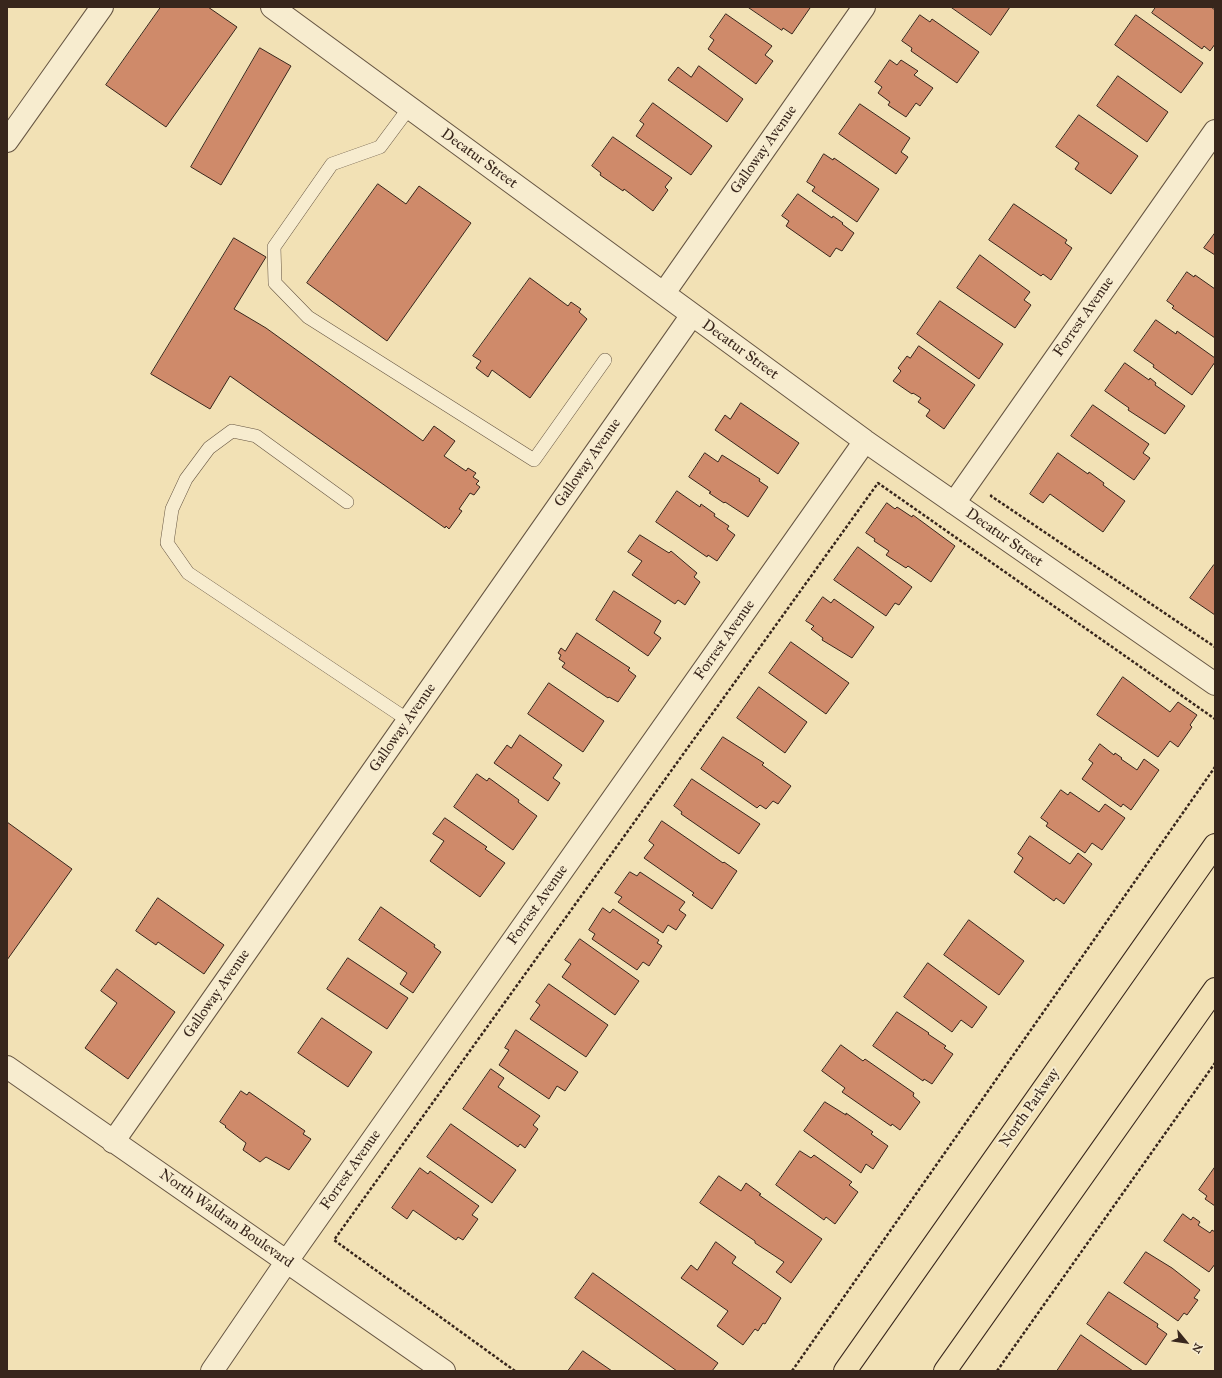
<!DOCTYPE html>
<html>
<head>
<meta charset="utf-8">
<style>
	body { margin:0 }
	#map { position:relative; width:1222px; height:1378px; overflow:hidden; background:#f2e1b5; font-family:"IM FELL Great Primer",serif }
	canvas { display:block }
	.frame { position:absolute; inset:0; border:8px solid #38261c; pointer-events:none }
	.north { position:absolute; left:1166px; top:1322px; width:40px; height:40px; -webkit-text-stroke:3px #f7eccf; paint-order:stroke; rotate:119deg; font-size:11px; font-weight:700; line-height:16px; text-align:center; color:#38261c }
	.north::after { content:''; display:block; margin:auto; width:14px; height:18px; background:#38261c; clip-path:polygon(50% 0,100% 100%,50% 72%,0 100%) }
</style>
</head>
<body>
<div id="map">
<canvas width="1222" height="1378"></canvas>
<div class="frame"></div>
<div class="north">N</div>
</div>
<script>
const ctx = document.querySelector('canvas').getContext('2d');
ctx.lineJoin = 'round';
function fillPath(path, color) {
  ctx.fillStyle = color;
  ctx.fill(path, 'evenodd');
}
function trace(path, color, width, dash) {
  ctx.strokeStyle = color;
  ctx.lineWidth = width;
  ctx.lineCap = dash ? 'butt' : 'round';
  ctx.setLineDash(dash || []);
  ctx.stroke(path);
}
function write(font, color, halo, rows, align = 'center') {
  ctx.font = font + ' "IM FELL Great Primer",serif';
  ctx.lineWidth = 4;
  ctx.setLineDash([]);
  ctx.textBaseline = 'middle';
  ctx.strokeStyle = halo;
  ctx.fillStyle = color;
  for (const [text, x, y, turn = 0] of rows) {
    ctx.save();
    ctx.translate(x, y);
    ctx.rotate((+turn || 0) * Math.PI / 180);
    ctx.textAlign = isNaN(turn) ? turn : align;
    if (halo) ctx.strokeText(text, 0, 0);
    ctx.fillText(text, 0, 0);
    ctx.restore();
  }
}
const building = new Path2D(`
	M161 7H208L237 27 166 127 106 85Z
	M748 7H808L810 8 792 34 783 28 782 30Z
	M951 7H1010L991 35Z
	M1156 7H1211L1215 10V44L1210 51 1204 46 1202 49 1152 13Z
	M726 14 772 46 765 55 773 61 756 84 708 49 714 40 710 37Z
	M920 15 930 22 932 19 979 52 957 83 911 51 912 48 902 41Z
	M1136 15 1203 63 1181 93 1115 45Z
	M260 48 291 66 221 185 191 167Z
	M890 60 897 65 901 60 918 71 914 75 933 88 920 106 916 103 906 117 888 105 890 102 878 93 882 87 875 82Z
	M699 66 743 99 727 122 668 80 678 67 691 77Z
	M1118 76 1168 112 1147 142 1097 106Z
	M653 103 712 146 691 175 636 136 644 124 640 121Z
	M860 104 910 138 901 152 908 157 896 174 839 134Z
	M1079 115 1138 156 1111 194 1075 169 1079 163 1056 147Z
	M613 137 672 178 665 187 668 190 653 211 624 189 623 191 600 175 601 173 592 166Z
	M824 154 833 160 834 158 879 189 857 222 812 191 815 187 807 182Z
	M378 184 406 204 419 186 471 223 387 341 307 283Z
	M798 194 832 218 833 216 843 223 842 224 854 233 842 251 836 248 830 257 786 226 789 221 782 216Z
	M1014 204 1067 240 1065 243 1072 248 1051 280 1043 274 1041 276 989 240Z
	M1215 233V255L1204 248Z
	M234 238 266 257 234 309 266 328 423 441 434 426 455 441 444 456 466 471 468 468 476 473 473 477 479 481 476 484 480 487 474 495 470 493 459 509 462 511 449 529 446 526 445 528 230 376 210 409 151 374Z
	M980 255 1030 292 1024 300 1031 305 1015 328 957 288Z
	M1187 272 1194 277 1195 275 1215 289V338L1172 308 1174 306 1167 301Z
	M530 278 568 306 571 302 581 309 579 312 587 319 530 398 492 370 488 377 476 368 481 361 473 356Z
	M940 301 1003 344 979 379 917 334Z
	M1156 320 1176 334 1177 331 1215 358V362L1192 395 1153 367 1154 365 1134 351Z
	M919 346 975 385 944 429 926 416 930 410 918 402 921 398 913 393 912 394 893 381 901 371 898 368 907 356 910 358Z
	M1125 363 1149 380 1150 378 1156 383 1155 385 1185 406 1165 434 1128 410 1129 408 1105 391Z
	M741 403 799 443 778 474 715 430 725 415 730 419Z
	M1093 405 1149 444 1143 453 1150 458 1134 480 1071 436Z
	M705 453 718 462 722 455 760 479 759 481 768 487 748 517 725 502 724 503 709 493 711 492 689 477Z
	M1058 453 1088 474 1089 472 1104 483 1103 485 1125 501 1103 532 1050 494 1043 503 1030 494Z
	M677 491 700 507 701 504 715 514 714 516 729 526 727 529 735 535 717 561 708 555 707 557 656 522Z
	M887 503 895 509 897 507 912 517 913 515 955 546 931 582 908 566 906 568 886 555 889 551 874 541 875 539 866 533Z
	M640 535 669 553 671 551 697 573 694 577 700 582 685 605 678 600 675 604 632 575 642 561 628 552Z
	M858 547 912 587 899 605 895 603 886 616 834 580Z
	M1214 565 1215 566V615L1190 598Z
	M614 591 661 621 654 633 661 638 648 656 596 620Z
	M823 597 831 603 834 599 874 627 852 658 822 640 823 638 811 629 814 626 806 621Z
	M577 633 630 668 628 670 636 676 618 702 609 697 608 698 562 667 565 663 559 659 561 655 558 653 561 648 565 651Z
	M791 642 849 683 826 714 769 673Z
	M1123 677 1170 712 1178 702 1197 715 1190 725 1192 727 1178 747 1170 741 1158 757 1097 715Z
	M549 683 604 721 583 752 528 714Z
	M759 687 807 722 785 753 737 718Z
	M520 735 562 765 553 778 560 783 548 801 494 763 507 745 511 748Z
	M723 737 764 763 762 765 791 786 778 804 773 801 766 809 760 805 757 808 701 769Z
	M1100 744 1114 755 1115 753 1122 758 1121 759 1137 770 1144 759 1159 770 1131 810 1123 804 1121 807 1082 779 1093 763 1089 760Z
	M477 774 487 781 489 778 519 800 518 802 537 816 513 850 454 807Z
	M692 779 760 824 739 854 681 814 682 812 674 806Z
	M1061 790 1068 795 1070 792 1099 812 1105 804 1125 818 1102 850 1092 843 1085 853 1046 826 1048 823 1041 818Z
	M445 818 487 847 485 849 505 863 480 897 430 861 444 841 433 834Z
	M662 821 723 863 724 862 737 871 712 909 692 895 694 893 644 858 654 845 649 841Z
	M7 822 72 869 7 960Z
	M1030 836 1070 864 1078 853 1092 864 1064 904 1056 898 1054 901 1014 872 1023 858 1018 854Z
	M630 872 637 876 640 872 685 902 679 910 686 915 676 930 668 925 663 933 618 902 622 897 615 893Z
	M158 898 224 945 204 974 158 942 156 945 136 931Z
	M381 907 435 945 434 947 441 952 413 993 400 984 407 973 359 940Z
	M603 908 610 913 613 909 659 940 657 943 662 946 649 966 643 962 637 970 592 939 595 934 589 930Z
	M969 920 1024 961 999 995 944 955Z
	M580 939 639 981 615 1015 562 977 571 964 565 960Z
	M348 958 408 998 387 1029 327 989Z
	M928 963 987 1007 972 1028 961 1020 952 1032 904 997Z
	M117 969 175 1012 128 1079 85 1048 117 1003 101 991Z
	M549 984 608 1025 586 1057 530 1019 540 1005 536 1002Z
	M897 1012 929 1033 928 1034 946 1046 944 1048 953 1054 932 1084 924 1079 923 1081 873 1046Z
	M322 1018 372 1052 348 1087 298 1053Z
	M516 1030 578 1072 565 1091 557 1086 549 1099 499 1065 509 1050 505 1048Z
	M841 1045 863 1061 865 1059 914 1093 913 1096 920 1102 900 1130 892 1124 891 1126 842 1092 845 1088 822 1071Z
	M491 1069 504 1078 498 1087 540 1116 533 1125 538 1129 525 1148 520 1144 518 1147 463 1109Z
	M241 1091 247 1095 249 1092 305 1131 303 1134 311 1139 289 1170 266 1157 260 1162 243 1150 246 1143 225 1127 226 1126 220 1122Z
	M825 1102 846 1115V1113L873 1132 871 1134 888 1146 873 1169 866 1164 861 1173 804 1131Z
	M451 1124 516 1170 492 1203 427 1157Z
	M800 1151 811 1158 814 1155 852 1182 849 1185 858 1192 835 1224 826 1217 824 1220 776 1185Z
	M1215 1167V1206L1205 1199 1207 1196 1199 1190Z
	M420 1168 428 1174 430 1171 479 1206 472 1215 478 1219 463 1240 458 1237 456 1240 413 1210 407 1219 392 1208Z
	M719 1176 741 1191 746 1183 761 1194 759 1195 822 1239 791 1283 776 1272 784 1262 755 1243V1241L700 1203Z
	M1183 1214 1191 1220 1193 1217 1200 1222 1198 1225 1210 1233 1212 1230 1215 1232V1264L1209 1272 1164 1241Z
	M716 1242 736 1257 732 1263 781 1298 765 1324 763 1323 758 1331 755 1329 743 1345 717 1326 728 1311 681 1278 691 1265 697 1270Z
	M1146 1252 1172 1268 1200 1290 1194 1298 1198 1300 1187 1315 1184 1313 1178 1321 1124 1283Z
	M593 1273 718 1363 712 1371H677L575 1298Z
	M1109 1292 1158 1324 1157 1327 1167 1334 1146 1365 1087 1324Z
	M1081 1335 1133 1371H1057Z
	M583 1351 612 1371H568Z`);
fillPath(building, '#cf8a6a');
trace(building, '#38261c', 1);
const service = new Path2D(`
	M409 108 380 147 332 164 274 247 275 283 308 317 534 460 605 360
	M347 502 256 436 232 431 209 448 186 479 172 509 167 543 188 573 408 720`);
const minor = new Path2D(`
	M272 7 865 441 1215 684
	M7 141 102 7
	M664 293 864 7
	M954 503 1215 131
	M7 1067 444 1371
	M113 1142 692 315
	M212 1371 287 1261 865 441`);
const primary = new Path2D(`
	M845 1371 1215 845
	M945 1371 1215 989`);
trace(service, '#665542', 14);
trace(minor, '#665542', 24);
trace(primary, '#38261c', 24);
trace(new Path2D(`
	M992 495 991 496 1215 647
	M515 1371 334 1240 878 483 1215 719
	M792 1371 1215 767
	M997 1371 1215 1063`), '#38261c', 2.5, [3, 2]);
trace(service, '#f7eccf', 13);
trace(minor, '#f7eccf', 22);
trace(primary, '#f2e1b5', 22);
write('15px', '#38261c', '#f7eccf', [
	["Galloway Avenue",764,150,-55],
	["Decatur Street",479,159,36],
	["Forrest Avenue",1084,317,-55],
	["Decatur Street",740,350,36],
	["Galloway Avenue",588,463,-55],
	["Decatur Street",1004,538,35],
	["Forrest Avenue",725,640,-55],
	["Galloway Avenue",403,728,-55],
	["Forrest Avenue",538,905,-55],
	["Galloway Avenue",217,994,-55],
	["North Parkway",1030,1108,-55],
	["Forrest Avenue",351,1170,-55],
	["North Waldran Boulevard",226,1219,35]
]);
</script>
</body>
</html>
